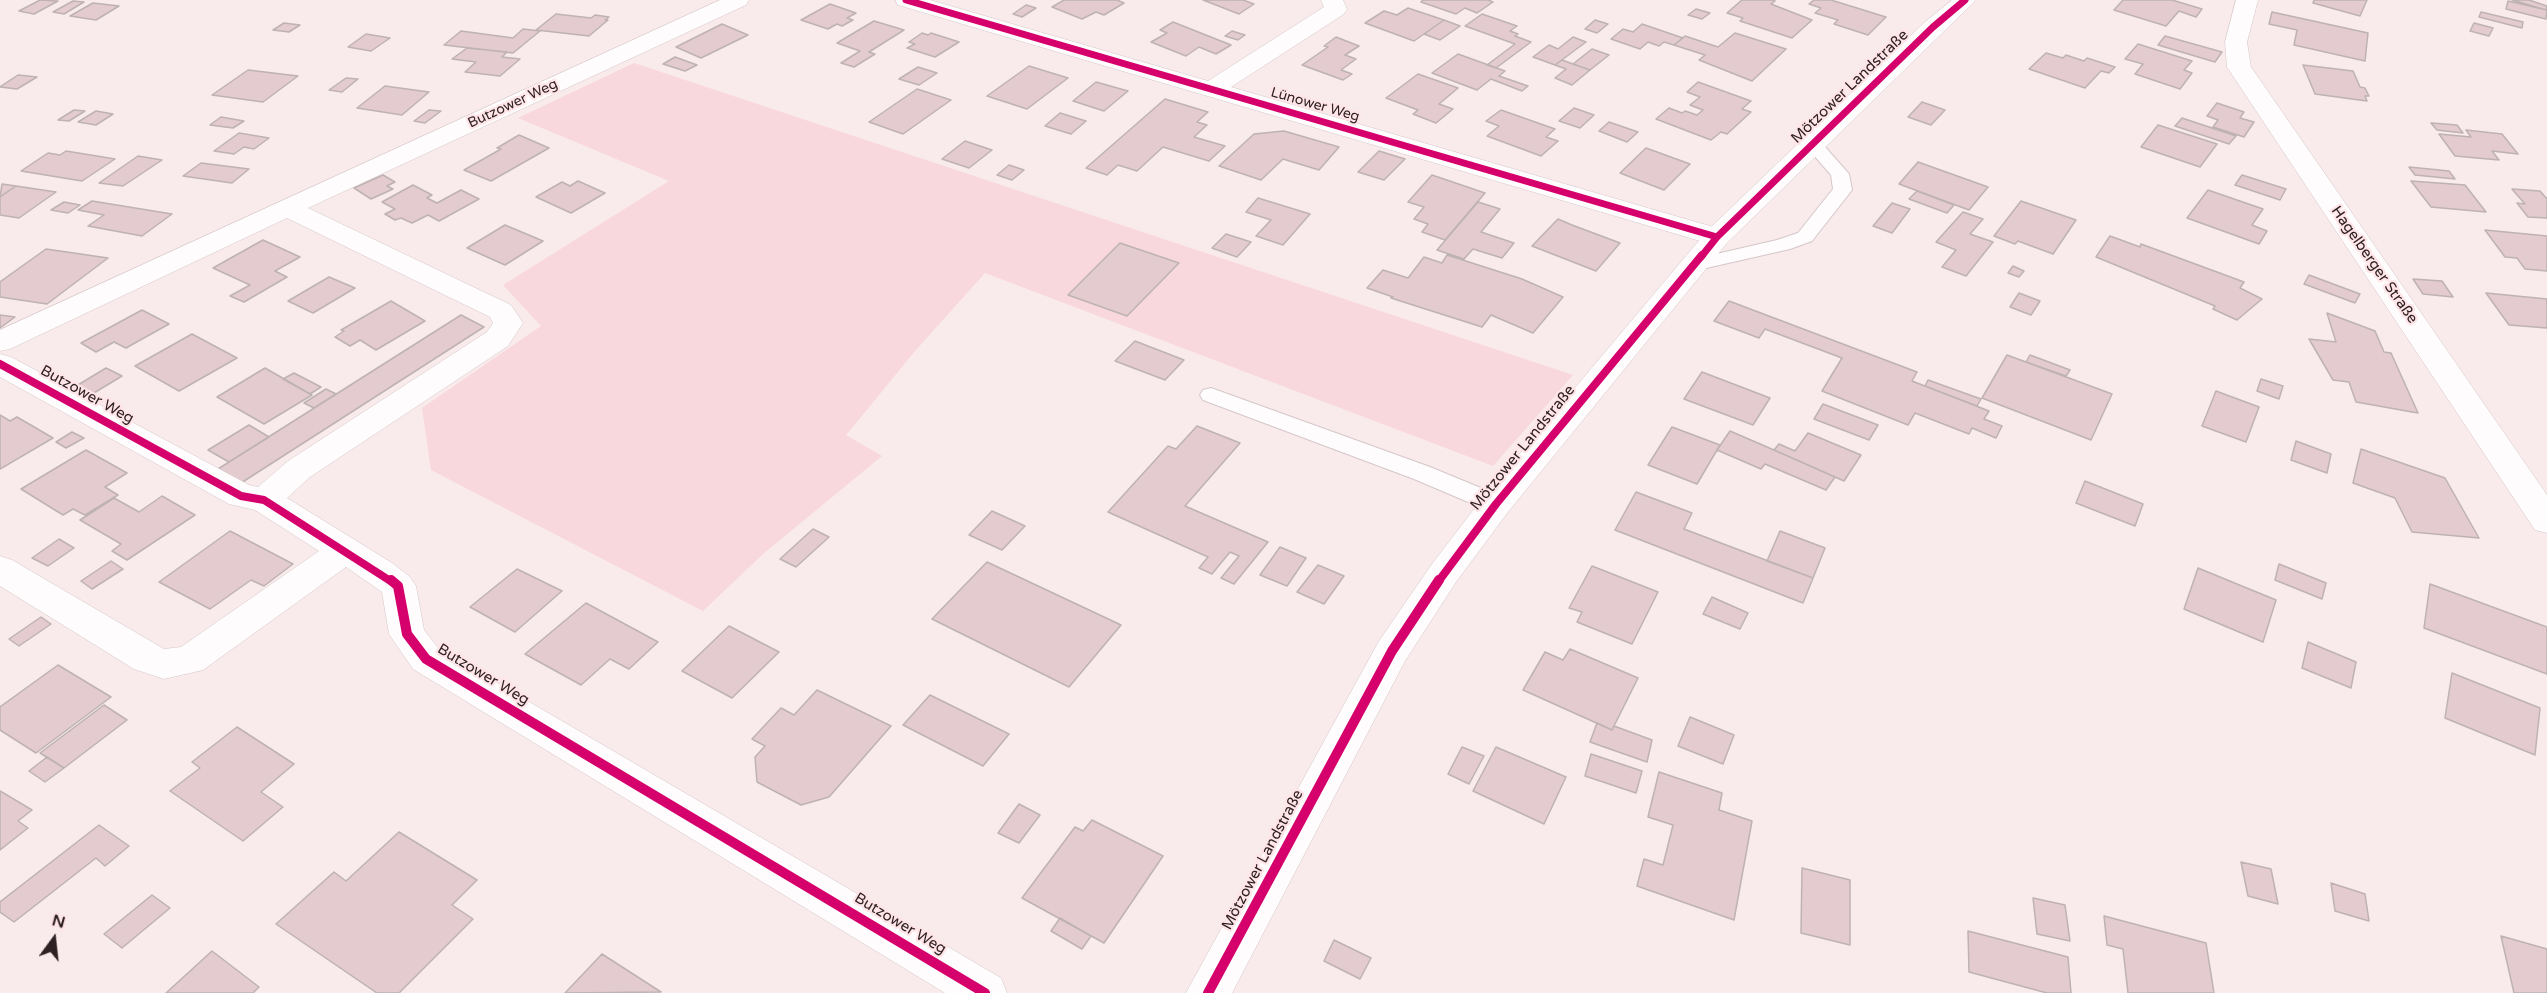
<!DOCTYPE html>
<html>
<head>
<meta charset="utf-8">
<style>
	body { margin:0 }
	#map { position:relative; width:2547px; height:993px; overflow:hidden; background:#f9eaec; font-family:"Varela Round",sans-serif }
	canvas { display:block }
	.north { position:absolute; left:24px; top:909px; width:60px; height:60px; -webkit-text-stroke:4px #ffe4e8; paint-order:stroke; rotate:15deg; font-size:16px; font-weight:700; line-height:24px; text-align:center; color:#2d2123 }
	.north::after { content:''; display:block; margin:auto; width:21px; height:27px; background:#2d2123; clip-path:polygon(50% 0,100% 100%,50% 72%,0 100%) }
</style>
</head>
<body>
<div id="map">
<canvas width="2547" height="993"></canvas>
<div class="north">N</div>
</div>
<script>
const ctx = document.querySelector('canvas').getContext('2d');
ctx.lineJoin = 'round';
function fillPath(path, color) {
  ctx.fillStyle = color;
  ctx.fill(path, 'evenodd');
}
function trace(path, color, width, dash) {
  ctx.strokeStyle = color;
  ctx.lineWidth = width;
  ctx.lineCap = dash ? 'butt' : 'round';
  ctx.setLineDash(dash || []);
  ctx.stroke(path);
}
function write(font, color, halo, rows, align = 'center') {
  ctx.font = font + ' "Varela Round",sans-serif';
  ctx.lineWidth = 4.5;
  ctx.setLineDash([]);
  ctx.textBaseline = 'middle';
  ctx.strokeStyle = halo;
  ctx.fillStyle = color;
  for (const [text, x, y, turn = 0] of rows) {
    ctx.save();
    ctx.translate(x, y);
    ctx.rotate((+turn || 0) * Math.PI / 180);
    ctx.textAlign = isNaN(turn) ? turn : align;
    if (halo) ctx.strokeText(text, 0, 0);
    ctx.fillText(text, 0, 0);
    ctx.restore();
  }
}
fillPath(new Path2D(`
	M634 63 1573 375 1493 466 985 273 916 350 846 435 882 456 763 554 703 611 431 470 422 408 541 326 503 285 669 181 518 118Z`), '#f8d8dd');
const building = new Path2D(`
	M40 0 58 1 34 14 19 11Z
	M1064 0H1117L1124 3 1104 15 1096 12 1082 19 1052 7Z
	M1203 0H1243L1254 4 1239 14Z
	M1423 0H1488L1493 2 1477 13 1465 8 1456 14 1421 2Z
	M1742 0H1773L1775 1 1771 4 1812 20 1792 38 1740 21 1743 18 1727 13Z
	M1814 0H1831L1886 17 1868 35 1834 24 1838 20 1815 13 1821 8 1809 4Z
	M2123 0H2172L2202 9 2196 17 2179 11 2166 26 2114 10Z
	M2314 0H2367L2360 16 2313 3Z
	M2512 0H2529L2547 6 2546 10Z
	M73 1 84 2 64 14 53 12Z
	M2508 1 2547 10 2546 19 2506 9Z
	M93 3 119 6 96 20 70 16Z
	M830 4 856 13 847 18 853 20 842 26 837 24 828 29 801 20Z
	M1026 5 1036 8 1022 17 1013 14Z
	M1408 8 1444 20 1414 41 1365 23 1384 11 1397 15Z
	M1696 9 1710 13 1702 19 1688 15Z
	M2272 12 2368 33 2365 61 2294 45 2297 30 2269 24Z
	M2481 12 2523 22 2522 28 2479 17Z
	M556 14 591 18 595 15 609 17 605 20H608L589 36 536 30Z
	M1482 14 1517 26 1510 31 1518 34 1515 36 1531 42 1496 68 1487 65 1515 44 1465 26Z
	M1444 20 1460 26 1440 40 1424 34Z
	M1595 20 1608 24 1597 33 1585 29Z
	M874 21 904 30 869 52 875 54 854 67 841 63 860 51 837 43Z
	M1173 22 1231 45 1216 54 1199 47 1186 56 1151 42 1167 33 1160 30Z
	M284 23 300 25 289 32 273 30Z
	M2474 23 2493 28 2489 36 2470 31Z
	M722 24 748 35 701 58 676 47Z
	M1642 24 1683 38 1674 45 1664 42 1659 46 1648 42 1640 49 1611 39 1623 29 1633 32Z
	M523 29 540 31 513 53 444 45 461 31 513 38Z
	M1232 31 1245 35 1238 40 1225 36Z
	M922 33 928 35 931 33 959 42 935 57 907 48 915 44 909 42Z
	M1735 33 1786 49 1752 81 1699 60 1705 55 1674 45 1685 36 1718 47Z
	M366 34 390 38 371 51 348 47Z
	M2165 36 2222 52 2215 62 2158 45Z
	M1336 37 1359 46 1345 55 1356 59 1341 70 1352 74 1343 80 1302 65 1328 47 1324 46Z
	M1573 37 1586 42 1555 65 1533 57 1549 45 1558 49Z
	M2138 44 2192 61 2184 70 2192 73 2180 89 2135 74 2143 64 2125 59Z
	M467 48 507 52 502 57 520 59 500 76 465 72 476 62 452 59Z
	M1592 49 1609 55 1590 70 1573 64Z
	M2046 53 2063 58 2066 55 2084 61 2087 58 2115 67 2109 73 2101 71 2085 88 2029 69Z
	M1458 54 1505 71 1499 76 1528 86 1522 91 1491 79 1477 90 1432 73Z
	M675 57 697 65 685 71 663 64Z
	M1562 60 1573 64 1590 70 1572 85 1555 78 1566 69 1555 65Z
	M2303 65 2353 71 2360 87 2365 88 2369 96H2365L2367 101 2315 94Z
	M1029 66 1068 78 1027 109 987 96Z
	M918 67 937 73 919 85 899 79Z
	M248 70 298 76 263 102 212 95Z
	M1418 74 1458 88 1439 104 1453 109 1436 123 1413 114 1418 110 1386 98Z
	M18 75 37 77 17 89 0 87Z
	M346 78 358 79 342 92 329 90Z
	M1096 82 1128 91 1104 111 1073 101Z
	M1698 82 1751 101 1742 109 1751 112 1727 134 1721 132 1711 140 1656 119 1669 108 1682 113 1685 111 1697 115 1703 110 1690 105 1700 97 1687 92Z
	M385 86 429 92 402 115 357 108Z
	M917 89 951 100 903 134 869 122Z
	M1165 99 1208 112 1197 122 1207 125 1194 137 1225 146 1209 161 1163 147 1137 171 1118 165 1107 175 1086 168Z
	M1922 102 1945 110 1931 125 1908 117Z
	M2217 103 2244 112 2240 118 2254 122 2244 137 2213 127 2218 120 2207 116Z
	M1574 108 1594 115 1580 128 1559 121Z
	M74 110 85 111 69 121 58 120Z
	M429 110 441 111 425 123 414 121Z
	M1501 110 1555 129 1546 137 1558 141 1541 156 1487 136 1499 126 1486 121Z
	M96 111 113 114 96 125 78 122Z
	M1060 113 1086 121 1071 134 1045 126Z
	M221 117 244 121 233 128 210 125Z
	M2182 118 2236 136 2229 144 2175 126Z
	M1609 122 1638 132 1627 142 1599 131Z
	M2431 123 2457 125 2463 133 2437 130Z
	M2158 125 2217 144 2200 167 2141 147Z
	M2466 130 2502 134 2518 154 2492 151 2499 160 2455 156 2439 134 2471 137Z
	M1284 131 1339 147 1319 170 1283 159 1261 180 1219 166 1254 134Z
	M239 133 269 138 254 149 244 147 234 154 214 151Z
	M519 135 549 148 491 181 464 170 501 149 497 148Z
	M965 141 992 150 969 168 942 159Z
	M1646 148 1690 164 1664 190 1620 173Z
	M66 151 115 159 82 181 21 171 48 153 60 155Z
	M1379 151 1405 159 1384 180 1358 172Z
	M138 156 162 160 123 186 99 183Z
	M1918 162 1988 187 1969 210 1899 184Z
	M201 163 249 169 232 183 183 176Z
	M1009 165 1024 170 1012 180 997 175Z
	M2409 167 2449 171 2455 179 2415 175Z
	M383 175 395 182 387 186 393 189 371 199 354 188Z
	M1432 175 1485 193 1445 240 1422 232 1428 224 1414 219 1424 207 1408 202Z
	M2242 175 2286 189 2280 200 2235 185Z
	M578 181 605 193 571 213 536 197 562 182 570 186Z
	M2411 181 2465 185 2486 212 2431 207Z
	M2 184 16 186 0 197Z
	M413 185 432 195 427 198 437 203 461 190 479 199 439 221 428 215 412 223 401 218 395 220 385 214 395 209 382 202Z
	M16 186 56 192 19 218 0 215V197Z
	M2512 189 2540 191 2547 199V218L2528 217 2517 203 2525 204Z
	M2208 190 2263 209 2252 225 2267 231 2259 244 2187 218Z
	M1917 191 1954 205 1947 213 1909 199Z
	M1258 198 1310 214 1283 245 1256 236 1271 220 1246 212Z
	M92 201 172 214 142 236 88 226 104 215 78 210Z
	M2021 201 2076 220 2053 254 2018 241 2015 244 1994 236Z
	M64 202 80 205 68 213 51 210Z
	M1478 202 1500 209 1481 232 1514 243 1502 258 1473 249 1464 259 1437 250Z
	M1892 203 1910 209 1892 233 1873 226Z
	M1963 212 1983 219 1970 234 1993 242 1966 276 1942 267 1956 250 1936 242Z
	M1558 219 1572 225 1620 243 1596 271 1532 246Z
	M505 225 543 241 505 265 467 248Z
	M2485 230 2547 236V271L2525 269 2517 258 2505 257Z
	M1226 234 1251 242 1237 257 1212 248Z
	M2110 236 2140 247 2141 244 2244 282 2240 288 2262 299 2237 320 2213 309 2215 306 2096 257Z
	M263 240 300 257 275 271 287 277 244 302 230 296 250 285 213 268Z
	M1120 243 1179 263 1127 316 1068 295Z
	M46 249 108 258 47 304 0 297V282Z
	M1447 255 1522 279 1563 297 1533 333 1491 315 1482 327 1391 298 1393 297 1367 288 1383 270 1408 278 1424 257 1442 263Z
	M2013 266 2024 271 2019 277 2008 273Z
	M2309 275 2360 294 2355 303 2304 284Z
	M329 277 355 288 313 313 288 301Z
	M2413 279 2442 281 2453 297 2423 294Z
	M2019 293 2040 301 2031 315 2010 307Z
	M2486 293 2547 299V328L2509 325Z
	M391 301 425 321 376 350 360 340 350 346 335 337 344 331 341 330Z
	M1729 301 1917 372 1912 381 1989 411 1984 419 2002 426 1996 438 1972 428 1969 434 1915 413 1908 425 1822 391 1842 358 1765 329 1759 338 1714 321Z
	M142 310 169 324 126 348 114 342 96 352 81 343Z
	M2327 313 2375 331 2384 352 2391 353 2418 413 2356 402 2349 382 2333 380 2309 339 2336 342Z
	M0 315 15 317 0 328Z
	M461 315 484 327 241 483 218 469Z
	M192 334 237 358 179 391 135 366Z
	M1135 341 1184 360 1165 380 1115 361Z
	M2007 355 2112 394 2091 440 1982 398Z
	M2030 355 2070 370 2066 376 2026 362Z
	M106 368 122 376 89 396 73 388Z
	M265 368 312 395 264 424 217 397Z
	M1702 372 1770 398 1753 425 1684 399Z
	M294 373 321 387 310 394 283 379Z
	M2261 379 2283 386 2279 399 2257 391Z
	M1928 380 1981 399 1977 406 1925 386Z
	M326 389 336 394 314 408 304 403Z
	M2216 391 2259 407 2246 442 2202 426Z
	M1823 404 1878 425 1869 440 1814 419Z
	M0 415 10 421 17 417 53 438 0 469Z
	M249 425 269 437 229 462 208 450Z
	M1197 426 1240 443 1185 506 1268 542 1234 584 1221 578 1239 556 1230 552 1212 574 1199 568 1208 557 1108 512 1168 446 1176 449Z
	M1672 427 1720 445 1697 484 1648 465Z
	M1730 431 1774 450 1835 477 1826 490 1765 464 1761 469 1717 450Z
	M72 432 84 438 66 448 56 442Z
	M1808 433 1861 455 1844 481 1774 450 1779 444 1795 451Z
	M2296 441 2331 454 2327 473 2291 460Z
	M2361 449 2445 478 2479 538 2412 532 2395 498 2353 483Z
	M86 450 127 473 105 487 118 495 85 515 73 509 63 515 21 489Z
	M2085 481 2143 504 2135 526 2076 503Z
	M1636 492 1692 513 1684 529 1813 578 1803 603 1615 530Z
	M162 496 195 515 127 560 112 551 121 544 80 520 114 498 139 512Z
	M992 511 1025 526 1002 550 969 535Z
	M813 529 829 537 796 567 780 559Z
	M230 531 293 564 264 586 251 580 210 609 159 582Z
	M1780 531 1825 548 1813 578 1767 561Z
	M59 539 74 548 48 566 32 558Z
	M1280 547 1306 558 1287 586 1260 575Z
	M111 561 123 569 92 589 81 581Z
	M987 562 1121 625 1069 687 932 619Z
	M2279 564 2326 583 2322 599 2275 580Z
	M1318 565 1344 576 1324 604 1297 592Z
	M1592 566 1658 592 1632 644 1577 622 1582 612 1569 608Z
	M2198 568 2276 600 2263 642 2184 609Z
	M517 569 562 591 515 632 470 607Z
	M2430 584 2547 627V674L2424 628Z
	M1712 597 1748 613 1740 629 1703 614Z
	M586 603 658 642 629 669 610 659 581 685 525 654Z
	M41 617 51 624 19 646 9 639Z
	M729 626 779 652 732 698 682 671Z
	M2308 642 2356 662 2351 688 2302 668Z
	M1570 649 1638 678 1612 730 1523 690 1545 652 1563 660Z
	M58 665 111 697 36 753 0 730V707Z
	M2452 673 2540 708 2535 755 2445 718Z
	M817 690 891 726 829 797 801 805 757 782 755 757 765 746 752 739 781 708 794 715Z
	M930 695 1009 734 983 766 903 725Z
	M104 705 127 720 64 768 40 753Z
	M1690 717 1734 735 1723 764 1678 746Z
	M1597 723 1612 730 1614 726 1652 740 1647 762 1590 742Z
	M237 727 294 764 261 792 283 807 243 841 170 791 200 768 192 762Z
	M1462 747 1484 756 1469 784 1448 774Z
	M1496 747 1566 777 1544 824 1473 791Z
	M1591 754 1642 771 1636 793 1585 776Z
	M47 757 64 768 45 782 29 771Z
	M1659 772 1722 793 1719 810 1752 821 1734 920 1637 886 1644 859 1663 865 1673 825 1648 817Z
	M0 791 32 810 18 821 28 828 0 850Z
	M1019 804 1040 815 1019 843 998 833Z
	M1092 820 1163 856 1104 943 1022 898 1075 827 1083 831Z
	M99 825 129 846 105 866 96 858 14 922 0 912V902Z
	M399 832 477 880 452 905 473 919 399 993H377L276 924 334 872 346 881Z
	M2241 862 2271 869 2278 904 2248 896Z
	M1802 868 1850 880V945L1801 933Z
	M2331 883 2365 894 2369 921 2335 911Z
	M152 895 170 908 122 948 104 934Z
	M2033 898 2065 905 2070 941 2037 934Z
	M2104 916 2206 943 2214 993H2128L2123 949 2107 945Z
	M1060 918 1091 936 1082 949 1051 931Z
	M1968 931 2068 957 2071 993H2047L1969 972Z
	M2501 936 2547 949V993H2514Z
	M1334 940 1371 958 1360 979 1324 961Z
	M212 951 259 987 253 993H166Z
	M602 954 661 992 565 993Z`);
fillPath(building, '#e3cbcf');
trace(building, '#beb2b3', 1.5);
const lane = new Path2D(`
	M1813 139 1819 140 1849 174 1852 190 1812 241 1790 249 1693 271 1686 269 1683 265 1686 261 1777 240 1798 233 1833 189 1831 175 1804 144 1807 140Z
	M1211 388 1430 467 1505 498 1508 504 1505 510 1496 513 1487 510 1414 479 1203 400 1200 395 1203 390Z`);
const street = new Path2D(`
	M720 0H749L746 5 308 208 511 305 523 323 508 346 310 477 287 498 392 563 410 577 416 586 424 630 439 649 1001 978 1007 993H945L413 669 389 634 382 592 346 567 203 670 164 679 134 669 0 586V556L12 560 164 649 181 647 319 551 255 510 229 504 0 377V354L11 357 249 485 258 487 288 461 487 332 493 323 490 317 287 218 10 349 0 351V330Z
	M895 0H930L1208 81 1324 7 1321 0H1343L1347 9 1344 14 1231 87 1727 231 1731 237 1727 243 1717 245 1707 243 898 5Z
	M2236 0H2258L2247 42 2251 67 2547 495V533L2535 530 2227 67 2225 42Z`);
const secondary = new Path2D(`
	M1952 0H1976L1727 243 1508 512 1456 582 1405 661 1232 993H1186L1379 641 1432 564 1484 496 1707 231 1925 22Z`);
trace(lane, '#d5c7c9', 2);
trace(street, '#d5c7c9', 1);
trace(secondary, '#d5c7c9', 1);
fillPath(lane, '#fefcfc');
fillPath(street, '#fefcfc');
fillPath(secondary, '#fefcfc');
trace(new Path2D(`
	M906 0 1717 237
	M1701 257 1717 237 1933 27 1965 0`), '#d6006c', 7);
trace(new Path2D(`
	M0 364 241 496 264 500 392 582
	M1438 582 1496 504 1702 255`), '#d6006c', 8);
trace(new Path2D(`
	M391 580 398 586 407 634 426 659 985 993
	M1208 993 1392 651 1439 580`), '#d6006c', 10);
write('14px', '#2d2123', '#ffe4e8', [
	["Butzower Weg",513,104,-25],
	["Lünower Weg",1315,105,16]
]);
write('15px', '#2d2123', '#ffe4e8', [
	["Mötzower Landstraße",1850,87,-44],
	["Hagelberger Straße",2374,265,55],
	["Butzower Weg",87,395,29],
	["Mötzower Landstraße",1523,448,-51],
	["Butzower Weg",483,675,31],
	["Mötzower Landstraße",1263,860,-62],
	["Butzower Weg",900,924,31]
]);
</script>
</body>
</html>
